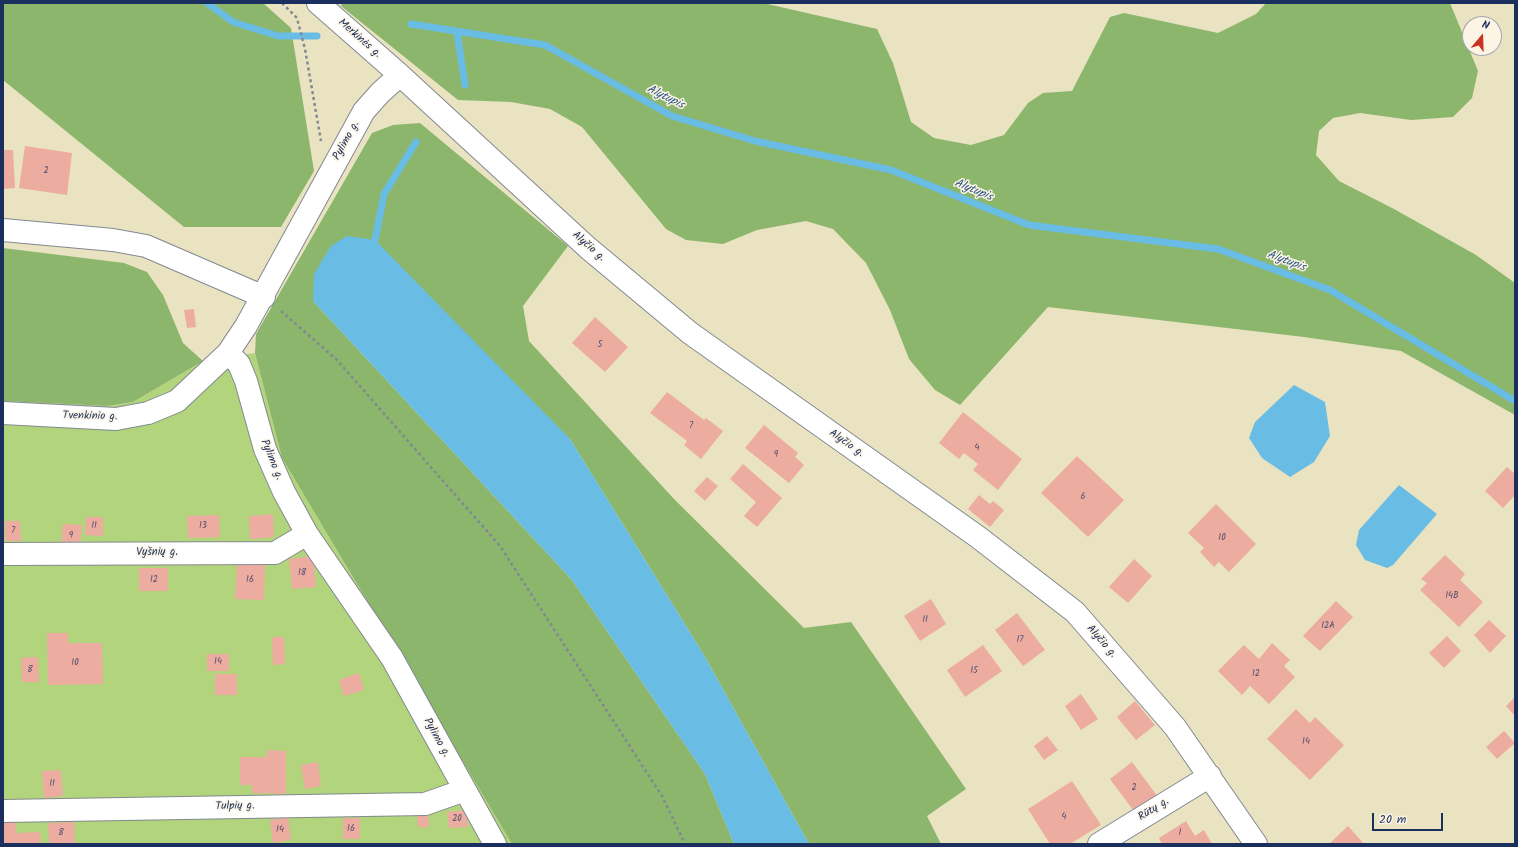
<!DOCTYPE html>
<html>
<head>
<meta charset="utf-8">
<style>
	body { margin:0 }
	#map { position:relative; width:1518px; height:847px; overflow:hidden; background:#e9e3c1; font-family:Kalam,sans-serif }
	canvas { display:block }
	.frame { position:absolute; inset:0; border:4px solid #1b2f5e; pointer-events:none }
	.north { position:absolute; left:1462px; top:16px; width:40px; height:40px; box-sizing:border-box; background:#fcf5e5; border:1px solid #a2a6af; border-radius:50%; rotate:19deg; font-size:11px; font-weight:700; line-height:16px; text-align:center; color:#1b2f5e }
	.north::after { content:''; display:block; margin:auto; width:14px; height:18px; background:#c8321e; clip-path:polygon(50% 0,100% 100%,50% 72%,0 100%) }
	.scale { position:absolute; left:1372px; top:813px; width:71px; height:18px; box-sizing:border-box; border:2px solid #1b2f5e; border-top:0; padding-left:5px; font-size:12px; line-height:14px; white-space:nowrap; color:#1b2f5e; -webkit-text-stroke:3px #fcf5e5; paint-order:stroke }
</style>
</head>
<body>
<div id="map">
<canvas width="1518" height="847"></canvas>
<div class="frame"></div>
<div class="north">N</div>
<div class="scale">20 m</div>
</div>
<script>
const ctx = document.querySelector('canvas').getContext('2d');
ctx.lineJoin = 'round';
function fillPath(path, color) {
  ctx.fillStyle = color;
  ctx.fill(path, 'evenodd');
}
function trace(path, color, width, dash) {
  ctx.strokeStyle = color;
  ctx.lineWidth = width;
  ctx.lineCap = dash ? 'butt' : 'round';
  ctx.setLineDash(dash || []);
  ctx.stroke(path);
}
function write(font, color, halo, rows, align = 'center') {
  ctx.font = font + ' Kalam,sans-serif';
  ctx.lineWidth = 3;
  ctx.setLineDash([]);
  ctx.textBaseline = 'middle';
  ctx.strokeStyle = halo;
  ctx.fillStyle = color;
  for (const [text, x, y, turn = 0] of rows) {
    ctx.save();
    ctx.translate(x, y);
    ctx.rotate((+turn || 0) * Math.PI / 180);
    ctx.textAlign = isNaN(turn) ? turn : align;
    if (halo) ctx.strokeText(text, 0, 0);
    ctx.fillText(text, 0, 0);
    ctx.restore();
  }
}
fillPath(new Path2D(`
	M255 353 282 458 512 844H3V401L107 406 133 402 203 361Z`), '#b1d47c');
fillPath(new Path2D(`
	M3 3H263L291 28 314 171 281 227H184L3 80Z
	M342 3H763L877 29 893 63 911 122 934 138 971 145 1004 135 1028 103 1043 93 1072 91 1110 17 1124 13 1218 33 1256 14 1266 3H1450L1478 71 1472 98 1453 117 1411 120 1360 113 1333 118 1319 131 1316 155 1339 181 1394 209 1476 255 1515 283V415L1401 351 1304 337 1048 307 960 405 935 390 909 359 890 310 866 263 833 229 806 221 757 230 723 244 686 240 666 229 582 127 550 109 511 102 458 100 341 6Z
	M420 123 568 246 523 306 529 341 674 499 804 628 851 622 966 789 927 816 941 844H809L704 655 570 439 313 301 572 580 705 774 734 844H512L282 458 255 353 256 334 372 133 393 125Z
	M3 248 124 263 147 272 163 295 183 343 203 361 133 402 107 406 3 401Z`), '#8cb66c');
fillPath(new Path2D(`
	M347 236 375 240 570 439 704 655 809 844H734L705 774 572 580 313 301 314 274 331 246Z
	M1294 385 1325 402 1330 436 1314 462 1290 477 1262 458 1249 438 1255 422Z
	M1399 485 1437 514 1393 565 1387 568 1365 560 1356 545 1359 530Z`), '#69bde5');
trace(new Path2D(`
	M207 3 233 22 278 36H317
	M411 24 545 45 672 116 755 141 891 170 1029 225 1218 249 1330 290 1515 401
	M457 32 465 85
	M375 240 384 194 416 142`), '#69bde5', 7);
fillPath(new Path2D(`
	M25 146 72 153 67 195 19 188Z
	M3 150H13L15 188 3 189Z
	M194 309 196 327 187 328 184 310Z
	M595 317 628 347 605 372 572 343Z
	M667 392 704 420 706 418 723 431 701 459 684 445 687 441 650 413Z
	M963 412 1022 459 998 490 973 470 978 464 964 453 959 459 939 443Z
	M764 425 798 453 795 457 804 465 789 483 745 448Z
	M1077 456 1124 500 1088 537 1041 493Z
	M743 464 782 498 757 527 744 516 756 502 730 479Z
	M1507 467 1515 474V495L1503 508 1485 491Z
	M707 477 718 486 705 501 694 491Z
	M979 495 990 504 993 501 1004 510 990 527 968 509Z
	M1216 504 1256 544 1229 572 1219 562 1214 567 1200 552 1204 548 1188 533Z
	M273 514 274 537 250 539 249 516Z
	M219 515 220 537 188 538 187 516Z
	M86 517H103V536L85 535Z
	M5 521H20L21 541H5Z
	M63 524 82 525 80 549 61 547Z
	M1445 555 1465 574 1460 580 1483 602 1459 627 1420 590 1427 583 1421 579Z
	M313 556 316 587 292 589 289 559Z
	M1134 559 1152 576 1128 603 1109 587Z
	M237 561 265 562 264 600 235 599Z
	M139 568H168V591H139Z
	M931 599 946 624 920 641 904 616Z
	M1336 601 1353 617 1320 651 1303 636Z
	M1017 613 1045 650 1023 666 995 630Z
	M1489 620 1506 636 1490 653 1474 635Z
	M47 633H68V643H102L103 684 48 685Z
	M1447 636 1461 651 1444 668 1429 653Z
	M272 637H284L285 664 273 665Z
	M1272 643 1290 660 1284 666 1295 677 1269 704 1250 686 1242 695 1218 671 1244 645 1259 659Z
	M983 645 1002 671 965 697 947 670Z
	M207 654H229V671H207Z
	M38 657 39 682H22L21 658Z
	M359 673 364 690 344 696 339 680Z
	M215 674H237V695H215Z
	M1081 694 1098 719 1081 730 1065 706Z
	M1515 697V716L1506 706Z
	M1135 701 1155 725 1136 740 1117 717Z
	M1296 709 1310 723 1315 717 1344 745 1310 780 1267 739Z
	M1504 731 1515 743 1497 759 1486 747Z
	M1047 736 1058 750 1044 760 1034 746Z
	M267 750 286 751V794L252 793V785H240V757H267Z
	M318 762 321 786 305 789 301 765Z
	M1132 762 1158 797 1136 814 1110 779Z
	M61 770 63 796 44 798 42 771Z
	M1072 781 1101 825 1070 844H1050L1028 809Z
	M466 810 468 827 449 828 447 812Z
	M417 814H428L429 827H418Z
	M3 815H15L16 833 40 832 41 844H3Z
	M288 817 291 840 273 843 270 820Z
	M343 818H360V839H343Z
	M1186 821 1195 836 1204 830 1212 844H1162L1159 838Z
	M74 822 75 844H49L48 823Z
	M1348 826 1364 844H1329Z`), '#edaca0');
const street = new Path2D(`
	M318 3 400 75 588 248 690 333 978 537 1075 612 1175 727 1256 844
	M3 230 113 240 146 246 264 297
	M228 353 239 364 246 381 265 449 284 492 307 534 392 658 495 844
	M3 413 116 419 148 413 177 401 228 353 246 326 364 111 380 93 400 75
	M3 554 275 553 307 534
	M3 811 425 804 465 790
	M1099 844 1210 776`);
trace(street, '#828990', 24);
trace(new Path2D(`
	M282 3 297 18 305 49 321 141
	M281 311 337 360 500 546 662 796 685 844`), '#828990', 2.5, [3, 3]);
trace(street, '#fff', 22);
write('9px', '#504e6e', null, [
	["2",46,171],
	["5",600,345],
	["7",691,426],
	["4",977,448],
	["9",776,455],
	["6",1083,497],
	["11",94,526],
	["13",203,526],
	["7",13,531],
	["9",71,536],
	["10",1222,538],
	["18",302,573],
	["12",154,580],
	["16",250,580],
	["14B",1452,596],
	["11",925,620],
	["12A",1328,626],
	["17",1020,640],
	["14",218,662],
	["10",75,663],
	["8",30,670],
	["15",974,671],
	["12",1256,674],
	["14",1306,742],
	["11",52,784],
	["2",1134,788],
	["4",1064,817],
	["20",457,819],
	["16",351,829],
	["14",280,830],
	["8",61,833],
	["1",1180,833]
]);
write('11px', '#1b2f5e', '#fcf5e5', [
	["Merkinės g.",359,39,41],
	["Pylimo g.",347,141,-61],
	["Alyčio g.",588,247,41],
	["Tvenkinio g.",90,417,1],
	["Alyčio g.",846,444,35],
	["Pylimo g.",271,460,68],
	["Vyšnių g.",157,553],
	["Alyčio g.",1101,642,49],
	["Pylimo g.",436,738,61],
	["Tulpių g.",235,807,-1],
	["Rūtų g.",1154,810,-32]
]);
write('italic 12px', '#325a86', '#fcf5e5', [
	["Alytupis",665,98,26],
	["Alytupis",973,191,22],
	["Alytupis",1286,262,20]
]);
</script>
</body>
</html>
